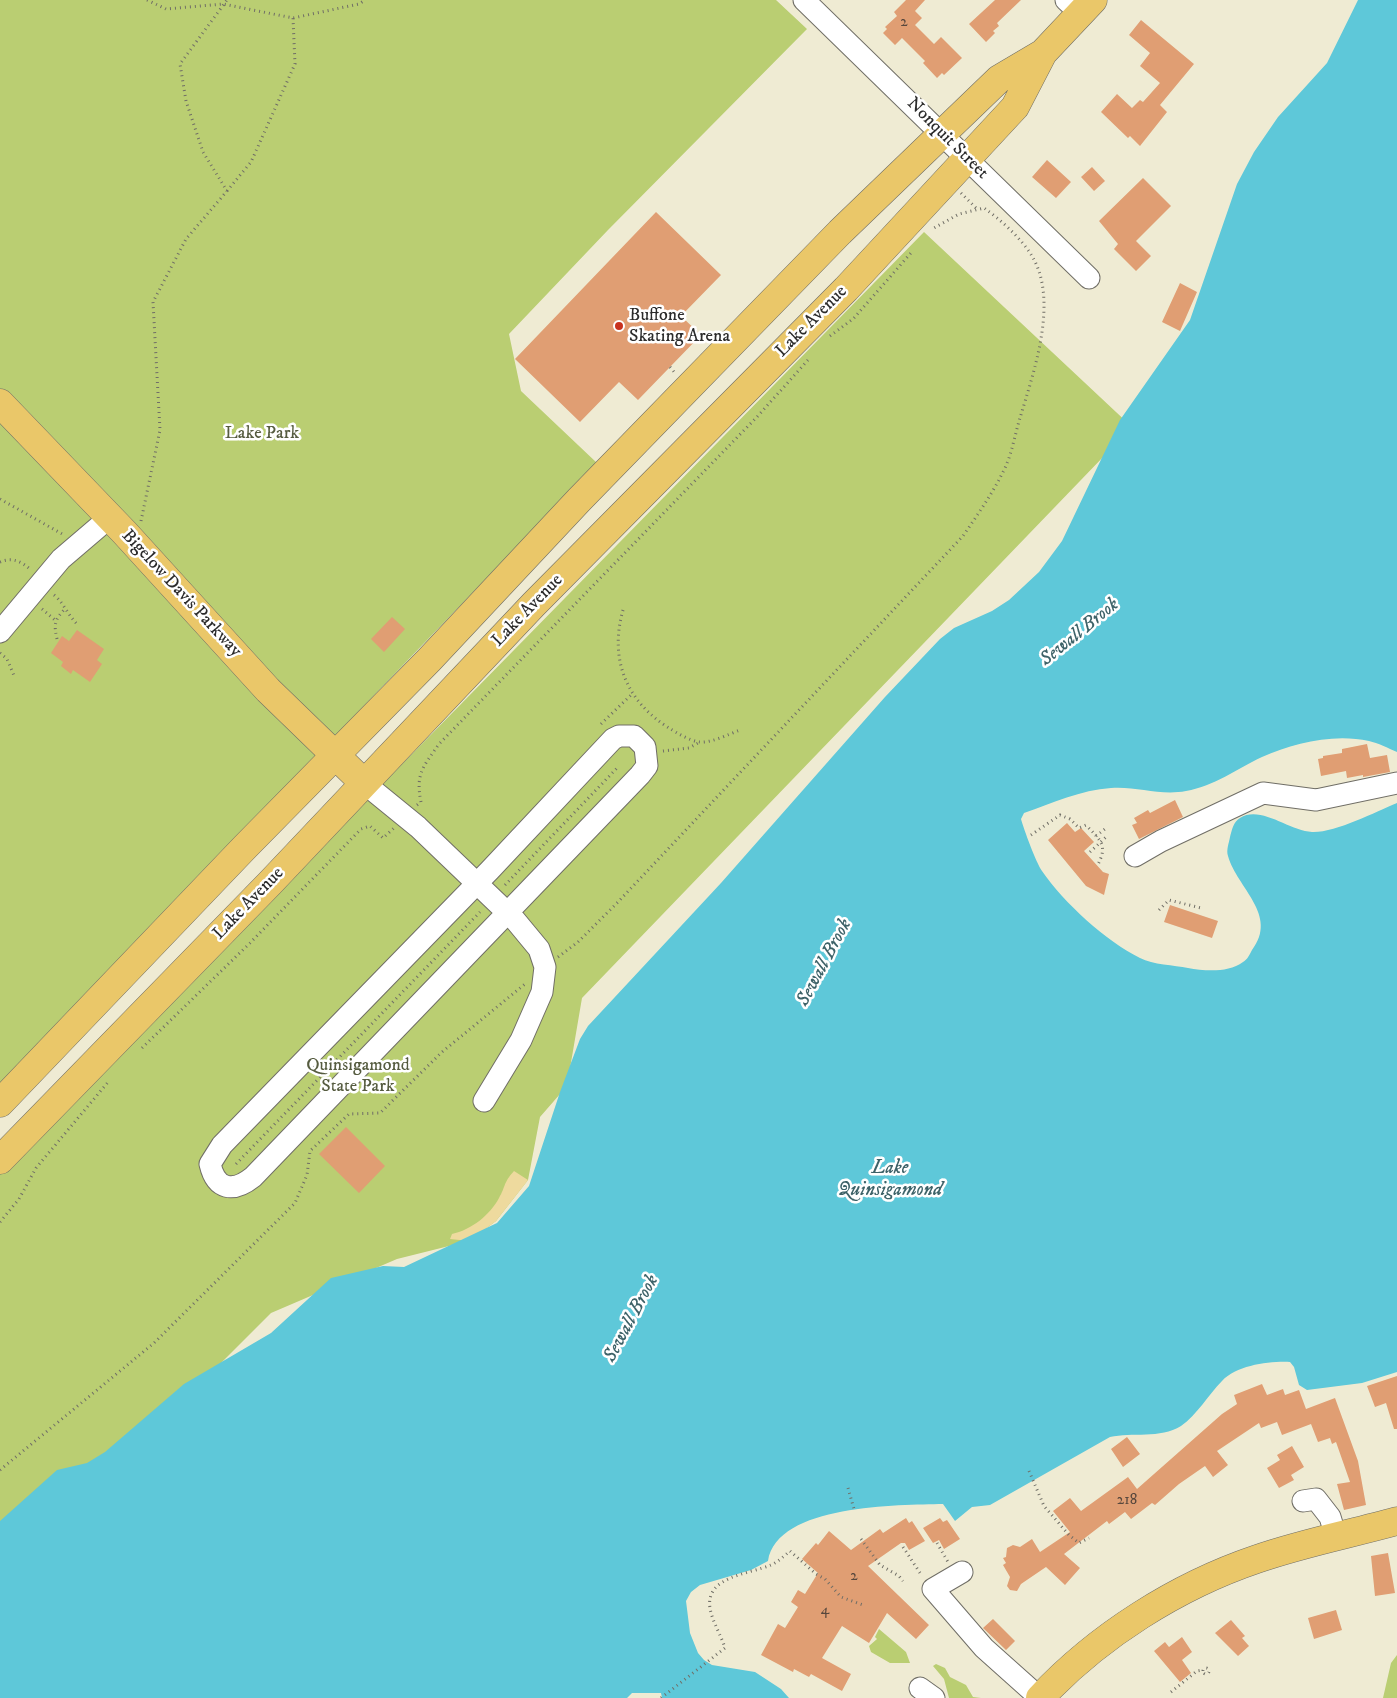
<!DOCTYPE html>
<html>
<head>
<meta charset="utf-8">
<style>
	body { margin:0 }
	canvas { display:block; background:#efebd3 }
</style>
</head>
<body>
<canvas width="1397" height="1698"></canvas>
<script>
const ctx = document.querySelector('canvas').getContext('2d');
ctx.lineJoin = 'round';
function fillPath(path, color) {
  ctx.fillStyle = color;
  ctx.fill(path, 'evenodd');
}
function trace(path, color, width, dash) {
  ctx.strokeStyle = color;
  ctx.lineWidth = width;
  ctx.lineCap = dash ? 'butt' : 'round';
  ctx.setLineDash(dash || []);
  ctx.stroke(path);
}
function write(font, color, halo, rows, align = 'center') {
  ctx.font = font + ' "IM FELL DW Pica",serif';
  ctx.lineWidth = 5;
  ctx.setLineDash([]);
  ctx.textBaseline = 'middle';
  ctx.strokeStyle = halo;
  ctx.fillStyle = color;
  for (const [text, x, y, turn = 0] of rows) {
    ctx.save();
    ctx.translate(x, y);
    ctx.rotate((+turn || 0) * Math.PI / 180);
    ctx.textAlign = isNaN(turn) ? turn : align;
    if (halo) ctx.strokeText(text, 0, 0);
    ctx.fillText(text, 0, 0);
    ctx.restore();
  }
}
fillPath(new Path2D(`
	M0 0H776L807 29 608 230 509 334 521 391 597 463 0 1085Z
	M924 232 1132 427 582 998 567 1086 540 1117 528 1180 496 1221 469 1241 397 1259 271 1313 0 1584V1174Z
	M879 1629 906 1652 910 1663H890L871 1652 869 1646 877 1639 875 1637Z
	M1397 1655V1698H1383L1391 1663Z
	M936 1664 945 1668 950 1677 966 1685 973 1697 981 1698H949L944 1679 933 1666Z`), '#bace72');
fillPath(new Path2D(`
	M514 1171 528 1180 496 1221 469 1241 450 1239 452 1234C471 1230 490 1215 499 1198 506 1186 503 1183 514 1171Z`), '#eeda9e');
fillPath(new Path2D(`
	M1358 0H1397V752C1388 748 1378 743 1369 741 1334 733 1293 743 1262 757 1236 769 1215 786 1186 791 1160 796 1136 786 1111 788 1081 790 1052 803 1024 813L1021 819C1024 830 1036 862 1042 871 1064 903 1106 941 1140 958 1153 965 1174 965 1188 968 1205 971 1228 973 1243 962 1247 960 1250 954 1252 950 1279 915 1237 888 1228 856 1226 850 1229 843 1230 837 1232 830 1233 822 1240 818 1261 805 1289 831 1312 832 1335 833 1375 812 1397 803V1372L1362 1383 1307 1390 1299 1385 1294 1367 1290 1362C1270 1361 1237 1365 1222 1381 1208 1395 1197 1415 1181 1426 1160 1439 1132 1432 1110 1437L990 1505 972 1507 955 1521 943 1504C899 1505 777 1504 768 1561L751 1570 700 1585 691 1592 686 1601 690 1633 698 1653 704 1660 712 1665 755 1672 781 1689 789 1698H662L661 1693H632L627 1698H0V1521L57 1470 87 1463 105 1452 184 1384 271 1333 331 1278 383 1266 404 1267 497 1223 529 1186 560 1092 580 1039 588 1026 721 883 885 697 940 639 954 628 992 611 1009 600 1039 572 1062 541 1120 420 1190 320 1237 184 1254 152 1278 117 1327 63Z`), '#5ec8d9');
fillPath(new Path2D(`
	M906 0H925L915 11 922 18 915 25 934 44 941 37 962 58 944 75 942 73 937 78 923 63 925 61 902 38 895 45 883 33 887 29 885 27 897 16 894 12Z
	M995 0H1021L997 23 999 26 993 31 995 33 986 42 969 24Z
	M1141 20 1194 64 1160 105 1167 112 1140 146 1130 136 1128 138 1101 112 1117 94 1132 108 1140 100 1143 102 1160 83 1140 66 1150 53 1129 35Z
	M1047 160 1071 182 1056 198 1032 177Z
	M1092 167 1105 181 1094 191 1081 177Z
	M1143 178 1171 206 1136 241 1151 256 1136 271 1114 249 1118 244 1099 221Z
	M656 212 721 275 681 316 701 335 638 400 619 382 580 422 515 359Z
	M1180 283 1197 292 1180 331 1162 322Z
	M392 617 405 629 384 652 371 639Z
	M77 630 104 649 97 660 102 664 90 682 73 670 71 674 61 666 63 662 51 653 62 636 69 641Z
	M1367 744 1370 758 1387 755 1390 772 1363 777V775L1347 778 1346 771 1321 776 1318 759 1323 758V756L1342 753V749Z
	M1175 800 1183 817 1139 839 1132 825 1137 823 1134 818 1148 810 1150 813Z
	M1067 823 1075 832 1081 828 1094 842 1084 851 1103 872 1109 874 1104 895 1086 886 1048 840Z
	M1170 905 1218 921 1212 938 1164 922Z
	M346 1127 385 1166 359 1193 319 1154Z
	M1397 1376V1429H1394L1386 1403 1375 1407 1367 1386Z
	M1262 1384 1267 1395 1283 1389 1285 1395 1299 1390 1306 1409 1335 1398 1358 1461 1366 1505 1344 1510 1337 1484 1350 1482 1336 1442 1332 1444 1330 1438 1318 1442 1311 1424 1282 1435 1277 1422 1261 1428 1259 1423 1217 1451 1228 1465 1213 1477 1205 1466 1179 1484 1155 1505 1152 1503 1131 1519 1125 1512 1109 1524 1107 1521 1064 1554 1080 1568 1065 1585 1046 1567 1021 1584 1017 1591 1010 1590 1007 1586 1010 1577 1003 1565 1006 1563 1003 1558 1006 1557 1007 1548 1013 1545 1020 1547 1032 1539 1040 1552 1070 1532 1053 1511 1070 1498 1081 1511 1128 1477 1137 1489 1222 1414 1237 1404 1234 1395Z
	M1127 1437 1140 1454 1123 1467 1111 1449Z
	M1292 1446 1304 1467 1291 1475 1294 1480 1279 1488 1267 1468 1280 1460 1277 1455Z
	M906 1518 909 1523 912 1521 925 1541 909 1550 905 1543H901L868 1566 929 1625 916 1639 887 1613 869 1643 842 1626 822 1658 851 1674 842 1691 811 1674 809 1677 794 1669 793 1672 761 1655 778 1624 785 1628 798 1607 791 1602 798 1590 805 1594 818 1573 802 1559 816 1543 818 1545 829 1531 851 1550 880 1529 883 1533Z
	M940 1518 943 1522 947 1520 960 1539 944 1549 939 1540 933 1543 923 1528Z
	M1388 1553 1395 1593 1375 1596 1371 1556Z
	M1336 1610 1342 1630 1314 1639 1308 1618Z
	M993 1619 1015 1641 1006 1650 983 1628Z
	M1231 1620 1245 1636 1242 1638 1249 1646 1238 1656 1215 1633Z
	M1182 1637 1192 1652 1182 1660 1191 1673 1180 1682 1154 1651 1165 1642 1169 1647Z`), '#e09e73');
const minor = new Path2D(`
	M804 0 1089 278
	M1066 0 1080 13
	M0 632 61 559 109 518
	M619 736H634L645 747 647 766 640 775 253 1177C233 1193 216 1190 210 1164L222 1145 490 870 613 739Z
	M364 783 418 827 515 920 539 949 545 967 542 992 521 1040 484 1101
	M1135 856 1161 841 1263 793 1316 800 1397 783
	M1303 1501 1316 1499 1330 1517 1336 1537
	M962 1572 933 1589 984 1648 1040 1698
	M920 1688 934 1698`);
const major = new Path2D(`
	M0 403 125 533 268 690 364 783
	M0 1103 245 847 429 660 579 500 840 232 999 79 1043 53 1093 0
	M0 1160 270 883 534 604 846 289 1015 107 1043 53
	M1040 1698C1098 1636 1177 1586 1257 1559 1303 1543 1350 1534 1397 1521`);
trace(minor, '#706e66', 23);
trace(major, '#706e66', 29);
trace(new Path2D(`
	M147 0 166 9 223 4 293 18 359 4 365 0
	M227 191 251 162 295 64 293 18
	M961 193 977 209
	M830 336 853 319 911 253
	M670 367 675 373
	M0 499 64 535
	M141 521 160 430 153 302 186 239 227 191 203 152 186 101 180 64 227 0
	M0 562C12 557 21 561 31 570
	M54 595C64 603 67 614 78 625
	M42 609 56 621
	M623 610C609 659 626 701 669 728 677 733 690 741 700 742 712 743 729 734 740 730
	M57 639C54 626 54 620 64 610
	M0 653 7 659 15 678
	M601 724 632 694
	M663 751 689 748 700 742
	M417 805 421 802C415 773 424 766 439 744L756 418 809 359
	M1031 835 1060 815 1070 819 1079 828 1086 825C1100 840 1109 845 1097 866
	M1096 836 1105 829
	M1090 852 1106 837
	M505 885 619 766
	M1159 910 1169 900 1201 908
	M558 957 578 942 618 902 963 536C978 514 993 493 1005 468 1012 453 1015 434 1020 418 1034 371 1059 301 1032 256 1021 238 1001 220 984 208L959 214 934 228
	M142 1048 250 943 361 829 370 826 383 838 394 828
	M236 1164 480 912
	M0 1222 19 1199 36 1168 109 1081
	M0 1470 154 1343 295 1203 307 1175 310 1151 349 1114 380 1113 442 1052 525 984
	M1029 1471 1044 1506 1069 1535 1079 1543 1089 1538
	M848 1488 854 1509
	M861 1539 880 1565 899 1576 903 1581
	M937 1543 948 1562
	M903 1547 922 1576
	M1203 1671a3 3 0 1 1 6 0a3 3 0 1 1-6 0Z
	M1171 1692 1197 1671 1203 1670
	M661 1698 725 1648C721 1635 712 1621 710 1608 705 1576 750 1574 771 1565 778 1562 784 1556 790 1551L816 1574 825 1579 841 1597 863 1605`), '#706e66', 3, [1, 4]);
trace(minor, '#fff', 21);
trace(major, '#eac769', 28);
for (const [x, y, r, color] of [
	[619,326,5,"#c8321e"]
]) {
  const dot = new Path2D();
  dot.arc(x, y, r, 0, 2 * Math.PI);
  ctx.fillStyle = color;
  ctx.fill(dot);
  trace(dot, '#fff', 2);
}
write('15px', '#58483d', null, [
	["2",904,23],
	["218",1127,1501],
	["2",854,1577],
	["4",825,1611]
]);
write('18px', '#2b2b2b', '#fff', [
	["Nonquit Street",947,139,45],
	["Lake Avenue",812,322,-45],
	["Bigelow Davis Parkway",181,594,47],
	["Lake Avenue",528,611,-46],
	["Lake Avenue",249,904,-46]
]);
write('18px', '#2b2b2b', '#fff', [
	["Buffone",629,316],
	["Skating Arena",629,337]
], 'left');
write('18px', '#565c40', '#fff', [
	["Lake Park",262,434],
	["Quinsigamond",358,1066],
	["State Park",358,1087]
]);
write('italic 19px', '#3d6268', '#fff', [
	["Sewall Brook",1080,633,-39],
	["Sewall Brook",825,963,-62],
	["Lake",890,1169],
	["Quinsigamond",890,1191],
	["Sewall Brook",632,1319,-62]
]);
</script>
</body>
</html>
